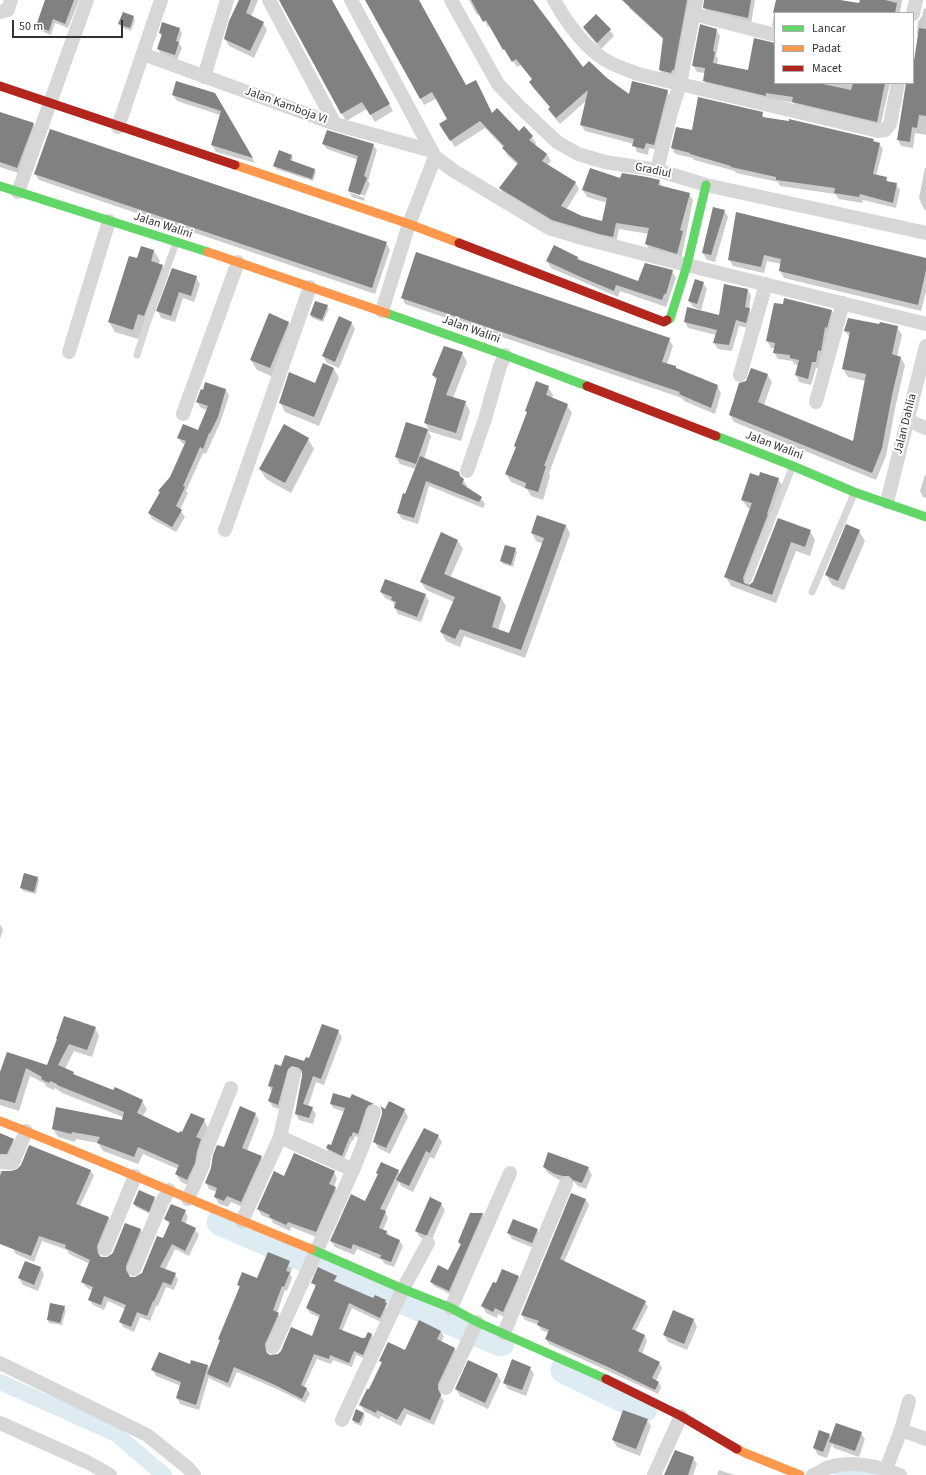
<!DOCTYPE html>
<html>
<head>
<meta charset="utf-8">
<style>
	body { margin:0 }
	#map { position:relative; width:926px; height:1475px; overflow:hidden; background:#fff; font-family:"Source Sans 3",sans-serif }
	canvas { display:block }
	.legend { position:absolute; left:774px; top:12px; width:140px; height:72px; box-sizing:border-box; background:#fff; border:1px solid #adadad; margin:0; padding:5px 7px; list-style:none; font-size:12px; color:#333 }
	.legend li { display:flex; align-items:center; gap:8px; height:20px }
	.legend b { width:20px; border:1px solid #adadad }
	.scale { position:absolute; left:12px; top:20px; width:111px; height:18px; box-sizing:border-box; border:2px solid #333; border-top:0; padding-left:5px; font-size:12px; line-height:14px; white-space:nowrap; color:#333; -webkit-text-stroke:3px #fff; paint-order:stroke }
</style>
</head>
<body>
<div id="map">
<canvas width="926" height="1475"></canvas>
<ul class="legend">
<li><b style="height:5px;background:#63d668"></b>Lancar</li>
<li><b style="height:5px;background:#ff974d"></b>Padat</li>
<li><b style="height:5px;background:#b3261e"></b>Macet</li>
</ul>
<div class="scale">50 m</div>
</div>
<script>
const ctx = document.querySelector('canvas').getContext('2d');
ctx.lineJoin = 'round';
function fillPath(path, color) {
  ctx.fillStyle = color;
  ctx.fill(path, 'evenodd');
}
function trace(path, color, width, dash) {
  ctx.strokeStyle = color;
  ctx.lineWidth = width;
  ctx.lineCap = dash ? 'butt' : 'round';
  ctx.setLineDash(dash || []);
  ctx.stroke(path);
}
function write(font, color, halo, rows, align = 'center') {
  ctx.font = font + ' "Source Sans 3",sans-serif';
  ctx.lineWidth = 4;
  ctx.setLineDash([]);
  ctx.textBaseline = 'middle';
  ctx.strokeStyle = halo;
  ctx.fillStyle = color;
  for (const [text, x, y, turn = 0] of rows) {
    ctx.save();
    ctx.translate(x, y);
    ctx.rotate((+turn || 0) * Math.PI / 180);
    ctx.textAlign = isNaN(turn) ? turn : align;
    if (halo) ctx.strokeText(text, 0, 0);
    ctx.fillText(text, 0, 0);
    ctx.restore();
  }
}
fillPath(new Path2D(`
	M46 0H79L68 28 55 23 51 35 40 31 37 26Z
	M240 0H258L251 17 263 23 267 30 254 58 229 46 225 39Z
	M279 0H331L393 111 375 122 367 109 346 121Z
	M366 0H418L466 86 492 114 519 133 524 128 532 137 536 143 535 145 547 154 551 161 547 165 575 182 579 189 566 210 581 217 603 222 607 203 587 197 583 190 621 179 659 181 662 186 689 194 693 200 681 260 650 251 646 244 649 234 619 229 616 243 557 227 504 195 500 188 518 165 507 155 504 148 485 128 455 147 444 131 449 119 437 98 424 105Z
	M469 0H532L583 69 606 79 630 96 667 91 670 97 658 150 649 148 648 155 637 152 634 144 585 131 581 125 587 100 560 124 553 116 549 110 551 108 533 88 530 82 533 80 521 65 517 67 509 55H508L491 26 488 27 480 13 477 15Z
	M629 0H695L677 76H664L660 70 664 40 630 9 627 3Z
	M705 0H755L751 24 708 14 704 7Z
	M777 0H838L860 4 861 0H902L900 13H775V30L772 25Z
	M924 8 926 9V135L915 133 913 148 901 146 898 140 907 83H913V63H915L919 38 917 34 918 22 922 16Z
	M133 17 135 20 131 31 121 27 120 24Z
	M179 28 182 33 179 43 182 48 177 60 161 54 158 49 162 37 160 33Z
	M584 28 610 30 614 36 601 49 588 34Z
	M716 30 720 36 716 56 718 59 717 65 748 71 775 44V83H890L880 128 797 108 794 103 707 87 704 80 705 73 697 72 693 65Z
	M215 94 255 163 216 152 212 145 220 115 177 101 173 95Z
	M0 113 33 124 37 131 21 174 0 167Z
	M762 113 765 119 873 140 875 142 879 144 883 149 876 176 886 178 889 183 896 184 900 190 896 208 863 200 862 203 839 199 835 194 780 186 778 182 736 173 735 171 694 160 693 158 675 154 672 148 692 131Z
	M323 144 373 145 377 150 368 181 370 184 365 196 351 191V193L365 198 364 201 352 197 349 191 358 160 327 149Z
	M291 155 293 158 292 161 315 170 316 173 313 181 276 169 274 166Z
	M925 168H926V210L924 209 919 198Z
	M35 174 386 243 390 250 375 294 39 180Z
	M724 210 728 217 715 262 707 260 703 253Z
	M737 214 926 259V291L921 311 784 278 780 271 781 264 767 261 764 273 733 266 729 259Z
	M154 251 160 261 158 265 162 266 168 276 150 325 138 339 115 332 109 322 138 259Z
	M578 257 580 261 639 283 672 271 676 278 666 307 620 291 618 297 551 268 547 261Z
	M173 269 196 277 200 284 194 302 183 298 175 322 161 318 158 311Z
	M703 283 707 289 701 310 693 307 689 301Z
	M748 290 751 296 749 309 753 315 749 328 739 326 732 351 718 349 714 343 716 335 688 328 685 322 720 316Z
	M402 297 669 339 673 346 667 364 677 370 717 386 721 393 715 414 684 401 682 398 405 304Z
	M327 306 329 309 323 322 312 318 311 315Z
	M832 311 835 317 824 357 821 356 819 368H816L811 385 799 382 796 375 798 365 794 364 793 361 778 359 774 352 775 348H771L767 341Z
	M288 322 294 333 276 378 257 370 251 360Z
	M351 322 355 329 339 368 327 363 323 356Z
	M897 327 902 335 897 357 901 358 905 365 896 404 886 456 876 480 734 422 730 415 767 374 772 382 764 405 854 442 866 381 848 377 843 369 850 338 845 331Z
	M462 353 467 362 453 398 465 402 470 411 461 441 428 431 431 436 424 459 463 480 467 486 466 488 481 498 485 504 483 508 429 486 418 524 402 519 398 513 416 469 400 464 396 457 407 423 429 430 425 422 437 382 433 375Z
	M334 369 339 378 319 426 285 412 280 402 316 384Z
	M548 387 553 395 552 399 567 405 572 413 549 473 550 476 543 500 531 496 527 489 511 482 506 474 516 449 515 446 528 413 526 411Z
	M226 390 229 396 220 423 206 454 203 453 186 491 188 493 180 510 185 517 176 532 152 519 149 513 161 493 159 491 171 478 186 445 182 443 178 438 198 432 207 410 201 408 197 402Z
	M284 425 308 439 314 449 291 493 266 479 260 469Z
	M925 475H926V498L923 497 920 491Z
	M759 477 778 479 784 488 773 524 748 587 753 582 778 519 810 531 815 540 810 556 796 551 776 603 731 586 726 577 751 509 748 508 742 500Z
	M566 525 570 534 525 658 464 636 460 647 446 641 441 632 454 602 426 590 421 582 458 541 463 549 450 578 501 598 506 606 498 630 510 634 543 544 536 541 532 533Z
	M859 531 865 541 844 590 832 585 826 575Z
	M515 549 517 552 513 567 503 564 501 561Z
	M381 592 425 595 429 601 421 622 398 614 393 602 385 598Z
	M37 877 39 880 36 894 23 891 21 888Z
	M0 924 3 930 0 939Z
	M95 1028 99 1036 92 1057 74 1051 65 1069 73 1072 75 1076 142 1101 147 1109 143 1116 180 1134 204 1120 208 1128 202 1142 205 1148 192 1187 181 1182 176 1174 178 1169 143 1154 138 1164 103 1151 98 1143 76 1139 75 1142 58 1137 53 1129 122 1121 123 1117 62 1093 55 1088 54 1090 47 1087 44 1083 30 1076 19 1111 0 1105V1075L7 1053 48 1066 58 1040Z
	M338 1031 342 1037 324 1085 316 1082 308 1107 312 1108 316 1114 313 1124 299 1120 296 1114 303 1075 301 1072 282 1110 273 1107 269 1101 272 1092 269 1086 282 1067 305 1062 310 1059Z
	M353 1095 374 1105 376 1108 360 1138 355 1136 353 1141 352 1140 344 1159 329 1153 327 1148 332 1147 345 1112 333 1108 331 1104 351 1099Z
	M386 1110H404L408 1117 390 1154 378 1148 374 1141Z
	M255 1114 259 1120 247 1151 261 1157 265 1164 245 1208 231 1202 228 1207 219 1204 215 1197 217 1192 209 1189 206 1183 224 1148Z
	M0 1134 13 1140 16 1145 10 1160H0Z
	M438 1136 442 1142 434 1159 430 1157 413 1192 401 1186 399 1182 385 1212 388 1218 383 1230 387 1232 390 1237 399 1240 403 1246 394 1267 385 1264 382 1260 357 1249 354 1255 335 1247 331 1241 366 1203 378 1176 377 1173 398 1171 400 1175Z
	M544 1167 588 1168 592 1175 586 1189 578 1186 574 1182 567 1183 559 1180 548 1173Z
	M90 1170 94 1176 80 1206 108 1217 112 1223 100 1256 106 1259 111 1256 125 1224 141 1230 144 1236 129 1272 130 1278H136L142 1273 164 1239 170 1225 165 1219 185 1211 188 1217 185 1224 195 1229 199 1235 189 1256 175 1249 165 1270 175 1274 178 1280 174 1290 166 1287 158 1306H156L150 1321 140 1317 134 1332 123 1327 120 1322 125 1309 108 1301 104 1310 93 1305 89 1299 93 1291 86 1287 82 1282 90 1264 69 1254 67 1250 42 1241 34 1262 16 1254 13 1249 0 1240V1171L10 1172Z
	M334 1172 337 1178 334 1187 339 1194 319 1238 291 1227 290 1231 273 1223 271 1219 261 1215 258 1209 285 1177Z
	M572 1195 586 1200 589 1205 564 1262 645 1302 648 1307 635 1332 645 1336 647 1341 642 1354 659 1363 662 1368 656 1381 658 1382 661 1387 658 1394 549 1344 546 1339 549 1333 541 1330 539 1325 525 1320 522 1315Z
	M154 1198 156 1201 150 1214 136 1207 134 1204Z
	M441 1204 445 1210 431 1241 429 1242 420 1237 416 1231Z
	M471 1214H483L485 1218 452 1295 434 1286 431 1282 449 1271 461 1246 459 1242Z
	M537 1230 541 1236 536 1249 512 1239 508 1233Z
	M268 1253 290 1262 293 1267 290 1274 292 1278 287 1291 285 1290 277 1313 281 1319 267 1350 268 1355 270 1356 278 1355 313 1337 320 1318 310 1313 307 1308 316 1288 313 1283 336 1276 339 1282 338 1284 374 1300 385 1301 388 1306 383 1323 352 1308 342 1331 366 1340 369 1334 372 1335 375 1340 366 1359 356 1355 352 1367 333 1360 331 1364 317 1359 304 1387 307 1389 310 1394 305 1403 279 1390 237 1372 230 1388 211 1379 209 1377 199 1410 180 1404 177 1398 181 1386 156 1376 153 1370 191 1365 208 1366 210 1369 220 1341 219 1339 240 1288 238 1285 258 1279Z
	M25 1262 41 1268 44 1275 38 1291 23 1285 19 1278Z
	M518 1277 522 1283 507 1318 498 1314 497 1318 486 1313 482 1306 494 1283 496 1284Z
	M64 1307 66 1310 62 1325 49 1323 48 1320Z
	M694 1320 697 1327 687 1350 668 1342 664 1335Z
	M441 1331 444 1337 441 1342 455 1349 458 1355 441 1391V1396L444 1401 434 1425 407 1414 401 1426 381 1416 379 1419 364 1411 361 1405 370 1391 382 1364 380 1361 406 1352Z
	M530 1368 534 1374 526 1396 508 1389 504 1383Z
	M497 1374 501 1381 488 1409 460 1396 456 1389Z
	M363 1413 365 1416 361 1426 354 1423 353 1420Z
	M647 1420 651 1426 640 1456 617 1447 613 1440Z
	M861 1433 865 1439 859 1457 834 1448 832 1444 827 1458 818 1455 814 1448 829 1435 832 1439Z
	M693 1458 697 1464 693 1475H665Z
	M719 1470 734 1475H717Z`), '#0003');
trace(new Path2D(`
	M0 1382 116 1434 164 1475`), '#ddebf3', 16);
trace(new Path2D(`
	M220 1222 501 1343
	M564 1370 644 1409
	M847 1475 861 1473 866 1475`), '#ddebf3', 27);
fillPath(new Path2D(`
	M45 0H74L65 24 53 19 49 31 36 26Z
	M239 0H251L246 13 264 22 250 51 224 39 229 21Z
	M279 0H332L390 104 370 115 362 102 341 114Z
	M365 0H419L466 85 476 80 492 113 497 108 519 131 524 126 533 136 529 140 547 154 542 161 576 182 561 206 582 216 602 221 607 198 582 190 590 168 620 178 622 173 647 177 660 180 658 185 690 193 680 230 683 231 677 254 645 244 649 228 616 223 613 237 599 234 552 220 499 188 518 163 502 148 504 146 480 121 450 141 439 124 447 119 432 92 420 99Z
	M471 0H533L583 67 589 61 607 78 629 94 632 81 668 90 654 145 646 143 644 149 632 146 634 139 580 125 588 90 556 118 548 109 550 107 529 82 532 79 516 59 512 62 504 49 503 50 486 20 483 22Z
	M622 0H687L674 70H672L671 73 659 70 663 38Z
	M704 0H751L748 18 703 8Z
	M776 0H840L859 3 860 0H885L897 3 895 13H773Z
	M123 12 134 16 130 28 118 24Z
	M596 14 611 29 597 43 583 27Z
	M162 22 180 28 176 41 179 42 175 55 157 49 162 34 159 33Z
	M700 24 717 29 713 51 715 52 713 63 748 70 754 38 775 43V83H818L851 90 853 83H885L877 122 792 102 793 97 766 93V96L703 81 705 68 692 66Z
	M919 28 926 29V116L919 115 917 128 912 127 910 142 897 140 906 83H913V67Z
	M176 81 215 93 253 158 211 145 221 111 172 95Z
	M698 97 763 112 762 117 789 121V119L874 139 873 141 880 143 873 174 887 177 886 181 897 183 893 203 860 194 859 197 834 193 835 188 776 180V177L731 167V166L690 154V153L671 148 676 127 692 130Z
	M0 112 34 123 17 168 0 162Z
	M50 129 387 242 372 288 34 174Z
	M327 130 374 144 364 176 367 178 360 195 348 191 358 156 322 144Z
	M279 150 292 155 290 160 315 169 312 179 273 166Z
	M713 207 725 210 711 255 702 253Z
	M736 212 926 258V270L918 305 779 271 781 259 764 255 761 267 728 260Z
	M554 245 578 257 577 259 638 281 645 263 673 270 666 294H664L662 300 616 285 614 291 583 278 546 261Z
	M141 246 154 250 151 261 163 265 144 316 138 314 133 330 108 322 129 256 137 258Z
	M416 252 670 338 662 362 676 366V368L718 385 711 408 679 394 680 392 401 298Z
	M172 268 197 276 191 296 179 292 171 316 156 311Z
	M695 279 704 282 697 304 688 301Z
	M724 284 748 289 745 307 750 308 746 323 736 320 729 345 713 343 717 330 684 322 687 307 719 315Z
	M784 298 832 310 827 328 825 327 821 351 818 350 816 362H812L808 379 795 375 799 360 790 358V355L773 353 775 343 766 341 774 303 783 304Z
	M315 301 328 305 322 320 310 315Z
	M269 313 289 322 270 368 250 360Z
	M339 316 352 322 335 362 322 356Z
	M848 318 879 324 880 322 898 326 892 354 901 357 892 395 882 448 872 473 729 415 739 383 746 381 751 368 768 374 758 402 853 441 866 374 842 369 850 332 844 331Z
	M444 346 463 352 446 395 466 401 456 433 424 423 437 378 432 375Z
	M323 363 334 368 314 417 279 403 289 372 315 383Z
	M536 381 549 386 546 395 568 404 544 466H546L538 492 525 488 526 483 505 474 516 447 514 446 527 412 525 411Z
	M205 382 226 389 218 417 210 433H209L203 449 200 447 183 486 185 487 176 506 182 510 172 527 148 513 160 492 158 491 170 477 186 441 177 438 183 424 198 430 208 406 196 402 201 389 203 390Z
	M406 422 428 429 416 464 395 457Z
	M284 424 309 438 285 483 259 469Z
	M420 456 459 472 460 476 464 479 462 484 482 497 479 502 426 481 414 518 397 513 403 493 405 494Z
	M760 472 779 478 767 514H768L743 578 744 583 749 585 753 582 778 518 811 530 805 547 791 542 772 595 724 577 752 503 741 500 750 473 759 476Z
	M537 515 566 525 521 650 460 629 455 639 440 632 455 597 420 582 441 532 458 540 444 574 501 597 492 627 509 633 544 538 531 533Z
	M846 524 860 530 838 581 825 575Z
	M505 545 516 548 511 565 500 561Z
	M385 579 426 594 417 617 394 608 396 602 391 600 392 597 380 592Z
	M24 873 38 877 34 892 20 888Z
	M64 1016 96 1027 87 1050 69 1044 58 1065 74 1072 73 1074 113 1090 115 1087 143 1100 137 1113 179 1133 180 1131 182 1132 191 1113 205 1119 196 1137 201 1139 197 1151 195 1163 187 1180 175 1174 179 1165 138 1147 134 1157 97 1143 100 1137 72 1132 71 1134 52 1129 56 1107 122 1120 124 1112 57 1085V1084L50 1081 49 1083 41 1079 42 1077 26 1068 15 1103 0 1099V1072L7 1052 47 1065 57 1039H56Z
	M322 1024 339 1030 321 1079 313 1076 303 1104 313 1107 309 1118 295 1114 302 1076V1071L299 1068 292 1066 288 1069 278 1105 268 1101 273 1087 268 1086 275 1064 281 1066 285 1055 304 1061 306 1057 309 1058Z
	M333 1093 350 1098 352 1094 374 1104 369 1105 366 1109 358 1134 353 1132 351 1137 350 1136 342 1156 326 1148 328 1144 331 1145 345 1108 330 1104Z
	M389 1101 405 1109 386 1148 373 1142 382 1114V1110L380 1106 385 1109Z
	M240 1106 256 1113 242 1148 262 1156 241 1202 227 1196 224 1201 214 1197 217 1188 205 1183 211 1168 213 1155 217 1145 224 1147Z
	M424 1128 439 1135 430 1153 426 1151 409 1186 396 1180Z
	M0 1133 14 1139 7 1154H0Z
	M29 1145 91 1170 76 1204 109 1217 97 1246 98 1254 101 1257H107L113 1253 125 1223 141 1229 126 1266V1270L130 1277H135L142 1273 157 1236 163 1238 170 1222 164 1219 171 1204 186 1210 181 1221 196 1228 185 1251 172 1244 160 1267 176 1273 171 1285 163 1282 154 1301H153L147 1316 137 1312 131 1327 119 1322 126 1305 104 1296 101 1305 88 1300 93 1287 81 1282 90 1260 65 1248 66 1245 39 1236 31 1256 0 1244V1176L2 1171H11L17 1169 21 1165Z
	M548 1152 589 1167 582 1183 573 1180 569 1176H563L555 1174 543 1167Z
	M294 1153 335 1171 329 1184 336 1187 316 1232 288 1222 286 1225 269 1217 270 1215 257 1209 274 1171 284 1176Z
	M381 1162 399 1170 380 1209 386 1211 379 1228 387 1231 386 1234 400 1240 391 1262 380 1258 381 1255 353 1244 351 1249 330 1241 351 1194 365 1201 378 1174 376 1173Z
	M139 1190 155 1197 149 1212 133 1204Z
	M571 1193 586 1199 560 1259 646 1301 632 1329 645 1335 638 1351 660 1362 652 1378 659 1382 655 1390 608 1367 545 1339 549 1330 537 1325 539 1321 521 1315Z
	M430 1197 442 1203 427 1235H425L415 1231Z
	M470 1213H483L449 1291 430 1282 438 1265 448 1270 461 1244 458 1242Z
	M513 1219 538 1229 532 1243 507 1233Z
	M268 1252 290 1261 286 1271 290 1272 284 1287 282 1286 273 1310 279 1313 265 1344 266 1352 270 1355 278 1354 281 1351 291 1327 312 1336 320 1315 306 1308 316 1285 311 1283 318 1267 337 1276 334 1281 373 1298 375 1295 386 1300 385 1302 387 1303 380 1318 349 1303 339 1329 362 1338H365L368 1332 372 1334 363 1355 354 1351 349 1363 330 1355 329 1359 314 1354 301 1385 307 1388 302 1399 275 1385 234 1367 228 1383 207 1374 220 1340 218 1339 240 1286 237 1285 242 1272 257 1278Z
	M25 1261 41 1267 34 1285 18 1278Z
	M502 1269 519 1276 503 1312 495 1308 493 1312 481 1306 493 1282 496 1283Z
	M50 1303 65 1306 60 1323 47 1320Z
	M673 1310 694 1319 684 1344 663 1335Z
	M419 1320 441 1331 437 1339 455 1348 438 1384V1389L441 1395 430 1420 404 1408 397 1420 377 1410 376 1413 359 1405 367 1389H369L382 1362 379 1361 388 1342 405 1350Z
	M159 1352 190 1364 191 1360 208 1365 196 1405 176 1398 181 1382 151 1370Z
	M512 1359 531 1367 522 1390 503 1383Z
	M468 1360 498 1374 485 1403 455 1389Z
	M356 1409 364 1413 359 1423 352 1420Z
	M623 1410 648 1419 636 1449 612 1440Z
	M836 1423 862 1432 855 1451 829 1442Z
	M819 1430 830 1434 823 1452 813 1448Z
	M675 1450 694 1457 688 1475H664Z`), '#818181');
trace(new Path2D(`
	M137 355 149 317 176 243
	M748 580 792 468
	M812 592 854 494`), '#d7d7d7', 7);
trace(new Path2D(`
	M269 0 335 124
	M351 0 435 157 454 171 549 228 582 238 687 265 926 324
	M451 0 498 84 519 106 557 142 578 154 605 162 657 170 706 185 926 233
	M554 0C566 22 587 51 609 62 618 67 628 70 638 74L878 131 885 130 890 124 898 83
	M0 12 8 10 11 0
	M694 14 775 35
	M913 14 916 0
	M143 54 335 124 432 151
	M204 77 227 0
	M118 127 161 0
	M657 170 670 116 680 84 696 0
	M18 192 87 0
	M382 311 409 224 435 157
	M69 352 109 221
	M740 375 766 284
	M816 402 843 303
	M183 414 238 262
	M907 420 926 428
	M467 471 485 419 500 366 505 355
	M887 502 926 346
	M225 530 310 287
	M280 1137 353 1170
	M0 1162 11 1163 13 1162 26 1131
	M188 1199 203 1165 205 1153 231 1088
	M242 1221 280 1137 294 1074
	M105 1249 135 1176
	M134 1269 162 1202 169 1190
	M451 1308 510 1173
	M504 1333 566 1184
	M273 1347 353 1170 362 1148 374 1112
	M0 1363 147 1435 188 1468 194 1475
	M446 1388 477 1322
	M342 1420 403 1289 428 1243
	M0 1423 89 1463 110 1475
	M901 1430 926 1439
	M886 1469 901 1430 909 1401
	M654 1475 681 1416
	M813 1475C819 1474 824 1468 830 1467 853 1460 878 1466 900 1475`), '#d7d7d7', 14);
trace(new Path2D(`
	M0 186 208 252
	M386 313 505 355 587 386
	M667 320 670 319 687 265 706 185
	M716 436 793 466 854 492 926 517
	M311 1249 403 1289 451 1308 477 1322 606 1379`), '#63d668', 9);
trace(new Path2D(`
	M235 165 409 224 459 243
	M208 252 386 313
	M0 1121C104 1162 207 1207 311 1249
	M737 1449 745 1453 800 1475`), '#ff974d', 9);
trace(new Path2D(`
	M0 86 235 165
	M459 243 664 322 667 320
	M587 386 716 436
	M606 1379 681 1416 737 1449`), '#b3261e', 9);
write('12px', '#333', '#fff', [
	["Jalan Kamboja VI",286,106,20],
	["Gradiul",653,171,12],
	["Jalan Walini",163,226,18],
	["Jalan Walini",471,330,20],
	["Jalan Dahlia",906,424,-76],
	["Jalan Walini",774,446,21]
]);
</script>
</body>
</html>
